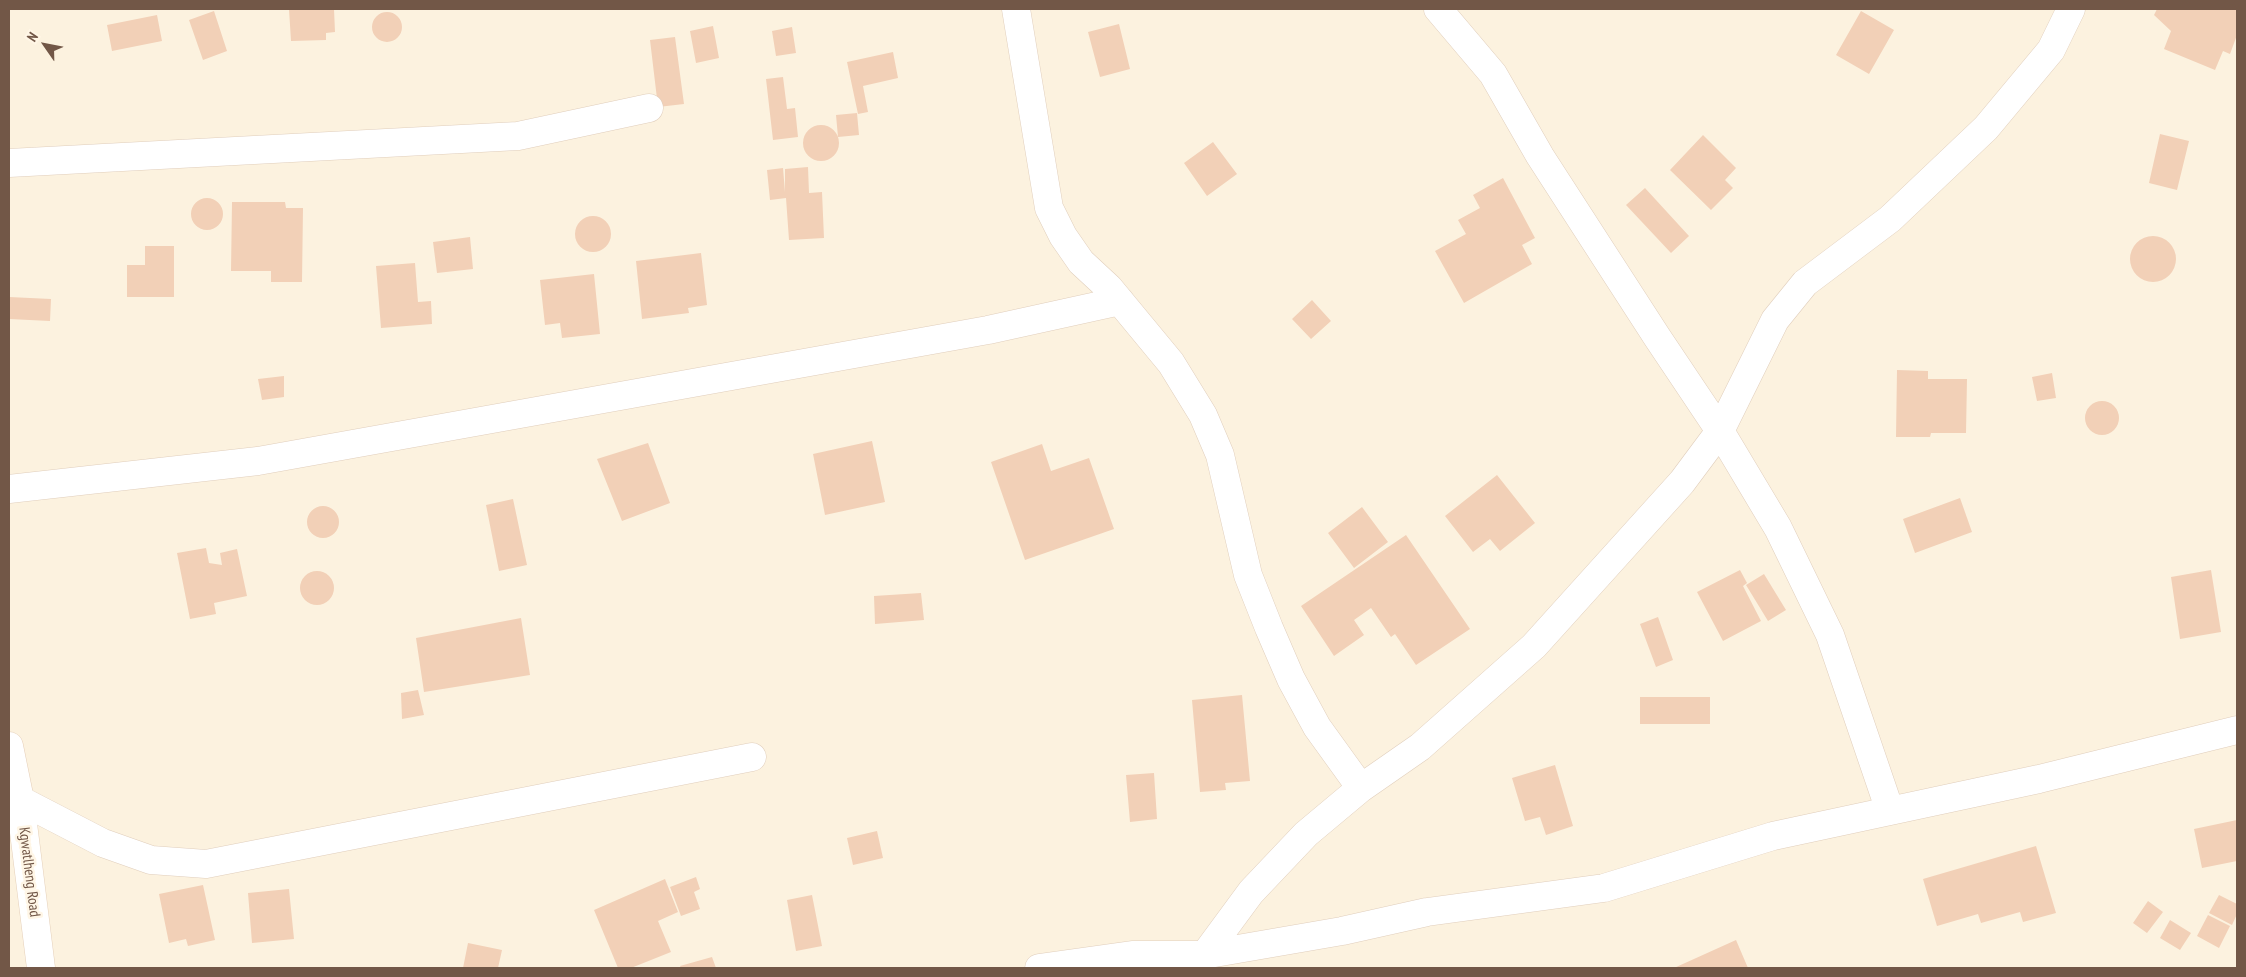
<!DOCTYPE html>
<html>
<head>
<meta charset="utf-8">
<style>
	body { margin:0 }
	#map { position:relative; width:2246px; height:977px; overflow:hidden; background:#fcf2df; font-family:"PT Sans Narrow",sans-serif }
	canvas { display:block }
	.frame { position:absolute; inset:0; border:10px solid #725747; pointer-events:none }
	.north { position:absolute; left:20px; top:20px; width:50px; height:50px; -webkit-text-stroke:4px #fff6e6; paint-order:stroke; rotate:303deg; font-size:14px; font-weight:700; line-height:20px; text-align:center; color:#725747 }
	.north::after { content:''; display:block; margin:auto; width:18px; height:22px; background:#725747; clip-path:polygon(50% 0,100% 100%,50% 72%,0 100%) }
</style>
</head>
<body>
<div id="map">
<canvas width="2246" height="977"></canvas>
<div class="frame"></div>
<div class="north">N</div>
</div>
<script>
const ctx = document.querySelector('canvas').getContext('2d');
ctx.lineJoin = 'round';
function fillPath(path, color) {
  ctx.fillStyle = color;
  ctx.fill(path, 'evenodd');
}
function trace(path, color, width, dash) {
  ctx.strokeStyle = color;
  ctx.lineWidth = width;
  ctx.lineCap = dash ? 'butt' : 'round';
  ctx.setLineDash(dash || []);
  ctx.stroke(path);
}
function write(font, color, halo, rows, align = 'center') {
  ctx.font = font + ' "PT Sans Narrow",sans-serif';
  ctx.lineWidth = 5;
  ctx.setLineDash([]);
  ctx.textBaseline = 'middle';
  ctx.strokeStyle = halo;
  ctx.fillStyle = color;
  for (const [text, x, y, turn = 0] of rows) {
    ctx.save();
    ctx.translate(x, y);
    ctx.rotate((+turn || 0) * Math.PI / 180);
    ctx.textAlign = isNaN(turn) ? turn : align;
    if (halo) ctx.strokeText(text, 0, 0);
    ctx.fillText(text, 0, 0);
    ctx.restore();
  }
}
fillPath(new Path2D(`
	M289 9H334L335 32 326 33V40L291 41Z
	M2157 9H2237V35L2230 54 2223 51 2215 70 2164 49 2171 31 2154 15Z
	M214 11 227 51 203 60 189 20Z
	M1861 11 1894 30 1869 74 1836 55Z
	M372 27a15 15 0 1 1 30 0a15 15 0 1 1-30 0Z
	M157 15 162 41 112 51 107 25Z
	M1119 24 1130 69 1100 77 1088 32Z
	M713 26 719 58 696 63 690 31Z
	M792 27 796 53 776 56 772 31Z
	M675 37 684 104 658 107 650 40Z
	M893 52 898 78 863 86 868 112 858 114 847 62Z
	M783 77 787 109 795 108 798 137 773 140 766 79Z
	M857 113 859 135 838 137 836 115Z
	M803 143a18 18 0 1 1 36 0a18 18 0 1 1-36 0Z
	M2160 134 2189 141 2177 190 2149 183Z
	M1703 135 1736 168 1725 180 1733 188 1711 210 1670 170Z
	M1213 142 1237 174 1207 196 1184 163Z
	M808 167 809 193 822 192 824 238 789 240 786 198 770 200 767 170 783 168 785 192V169Z
	M1503 178 1535 238 1522 245 1532 264 1464 303 1435 251 1466 234 1458 220 1480 208 1473 195Z
	M1645 188 1689 236 1671 253 1626 205Z
	M191 214a16 16 0 1 1 32 0a16 16 0 1 1-32 0Z
	M232 202H285L286 208H303L302 282H271V271H231Z
	M575 234a18 18 0 1 1 36 0a18 18 0 1 1-36 0Z
	M2130 259a23 23 0 1 1 46 0a23 23 0 1 1-46 0Z
	M470 237 473 269 437 273 433 242Z
	M145 246H174V297H127V265H145Z
	M701 253 707 305 688 308 689 313 642 319 636 261Z
	M415 263 418 302 431 301 432 324 381 328 376 266Z
	M594 274 600 334 562 338 560 323 545 325 540 280Z
	M9 297 51 299 50 321 9 319Z
	M1312 300 1331 321 1311 339 1292 319Z
	M1897 370 1928 371V379H1967L1966 433H1931L1930 437H1896Z
	M2052 373 2056 398 2037 401 2032 377Z
	M284 376V397L262 400 258 379Z
	M2085 418a17 17 0 1 1 34 0a17 17 0 1 1-34 0Z
	M872 441 885 502 825 515 813 454Z
	M648 443 670 503 622 521 597 459Z
	M1042 444 1051 471 1089 458 1114 529 1025 560 991 462Z
	M1497 475 1535 523 1500 551 1490 539 1473 552 1445 516Z
	M1960 498 1972 532 1915 553 1903 519Z
	M513 499 527 565 499 571 486 505Z
	M307 522a16 16 0 1 1 32 0a16 16 0 1 1-32 0Z
	M1362 507 1388 542 1354 568 1328 533Z
	M1406 535 1470 629 1416 665 1395 634 1391 637 1371 608 1354 620 1364 635 1334 656 1301 606Z
	M206 548 209 563 222 565 220 553 237 549 247 596 214 603 216 614 190 619 177 553Z
	M1740 570 1747 583 1743 586 1761 621 1723 641 1697 592Z
	M2211 570 2221 632 2180 639 2171 577Z
	M300 588a17 17 0 1 1 34 0a17 17 0 1 1-34 0Z
	M1764 574 1786 610 1768 621 1746 585Z
	M921 593 924 620 875 624 874 596Z
	M1658 617 1673 660 1656 667 1640 624Z
	M521 618 530 675 424 692 416 638Z
	M418 690 424 715 402 719 401 693Z
	M1242 695 1250 781 1225 783 1226 790 1200 792 1192 700Z
	M1640 697H1710V724H1640Z
	M1555 765 1573 826 1546 835 1540 817 1525 821 1512 778Z
	M1154 773 1157 819 1130 822 1126 775Z
	M2237 820V861L2202 868 2194 829Z
	M877 831 883 858 853 865 847 838Z
	M2036 846 2056 913 2023 922 2020 912 1981 923 1978 914 1937 926 1923 879Z
	M696 877 700 889 694 892 700 909 681 916 670 887Z
	M665 879 678 912 658 921 671 952 631 968H618L594 910Z
	M203 885 215 940 188 946 186 939 169 943 159 894Z
	M289 889 294 939 252 943 248 893Z
	M812 895 822 946 796 951 787 900Z
	M2219 895 2237 904V914L2232 925 2209 913Z
	M2148 901 2163 912 2147 933 2133 923Z
	M2208 915 2230 926 2219 948 2197 936Z
	M2170 920 2191 933 2180 950 2160 938Z
	M1736 940 1748 968H1674Z
	M468 943 502 950 498 968H463Z
	M712 957 716 968H681L680 966Z`), '#f2d0b7');
const street = new Path2D(`
	M1016 9 1049 208 1063 236 1081 262 1109 288 1171 363 1203 415 1220 455 1248 575 1269 628 1291 679 1317 727 1361 788
	M1438 9 1493 74 1540 156 1657 337 1720 431 1778 528 1830 635 1890 811
	M9 163 518 136 649 108
	M9 489 258 461 988 330 1120 301
	M20 800 103 843 151 860 206 864 752 757
	M1039 968 1132 955H1203L1342 931 1427 912 1604 888 1773 836 2039 779 2237 730
	M1195 968 1251 892 1306 834 1361 788 1420 747 1534 646 1682 482 1720 431 1775 320 1805 283 1890 219 1986 128 2051 50 2071 9`);
const secondary = new Path2D(`
	M9 746 20 800 41 968`);
trace(street, '#e0cebc', 29);
trace(secondary, '#e5cfb9', 29);
trace(street, '#fff', 28);
trace(secondary, '#fff', 28);
write('15px', '#725747', '#fff6e6', [
	["Kgwatlheng Road",29,872,83]
]);
</script>
</body>
</html>
